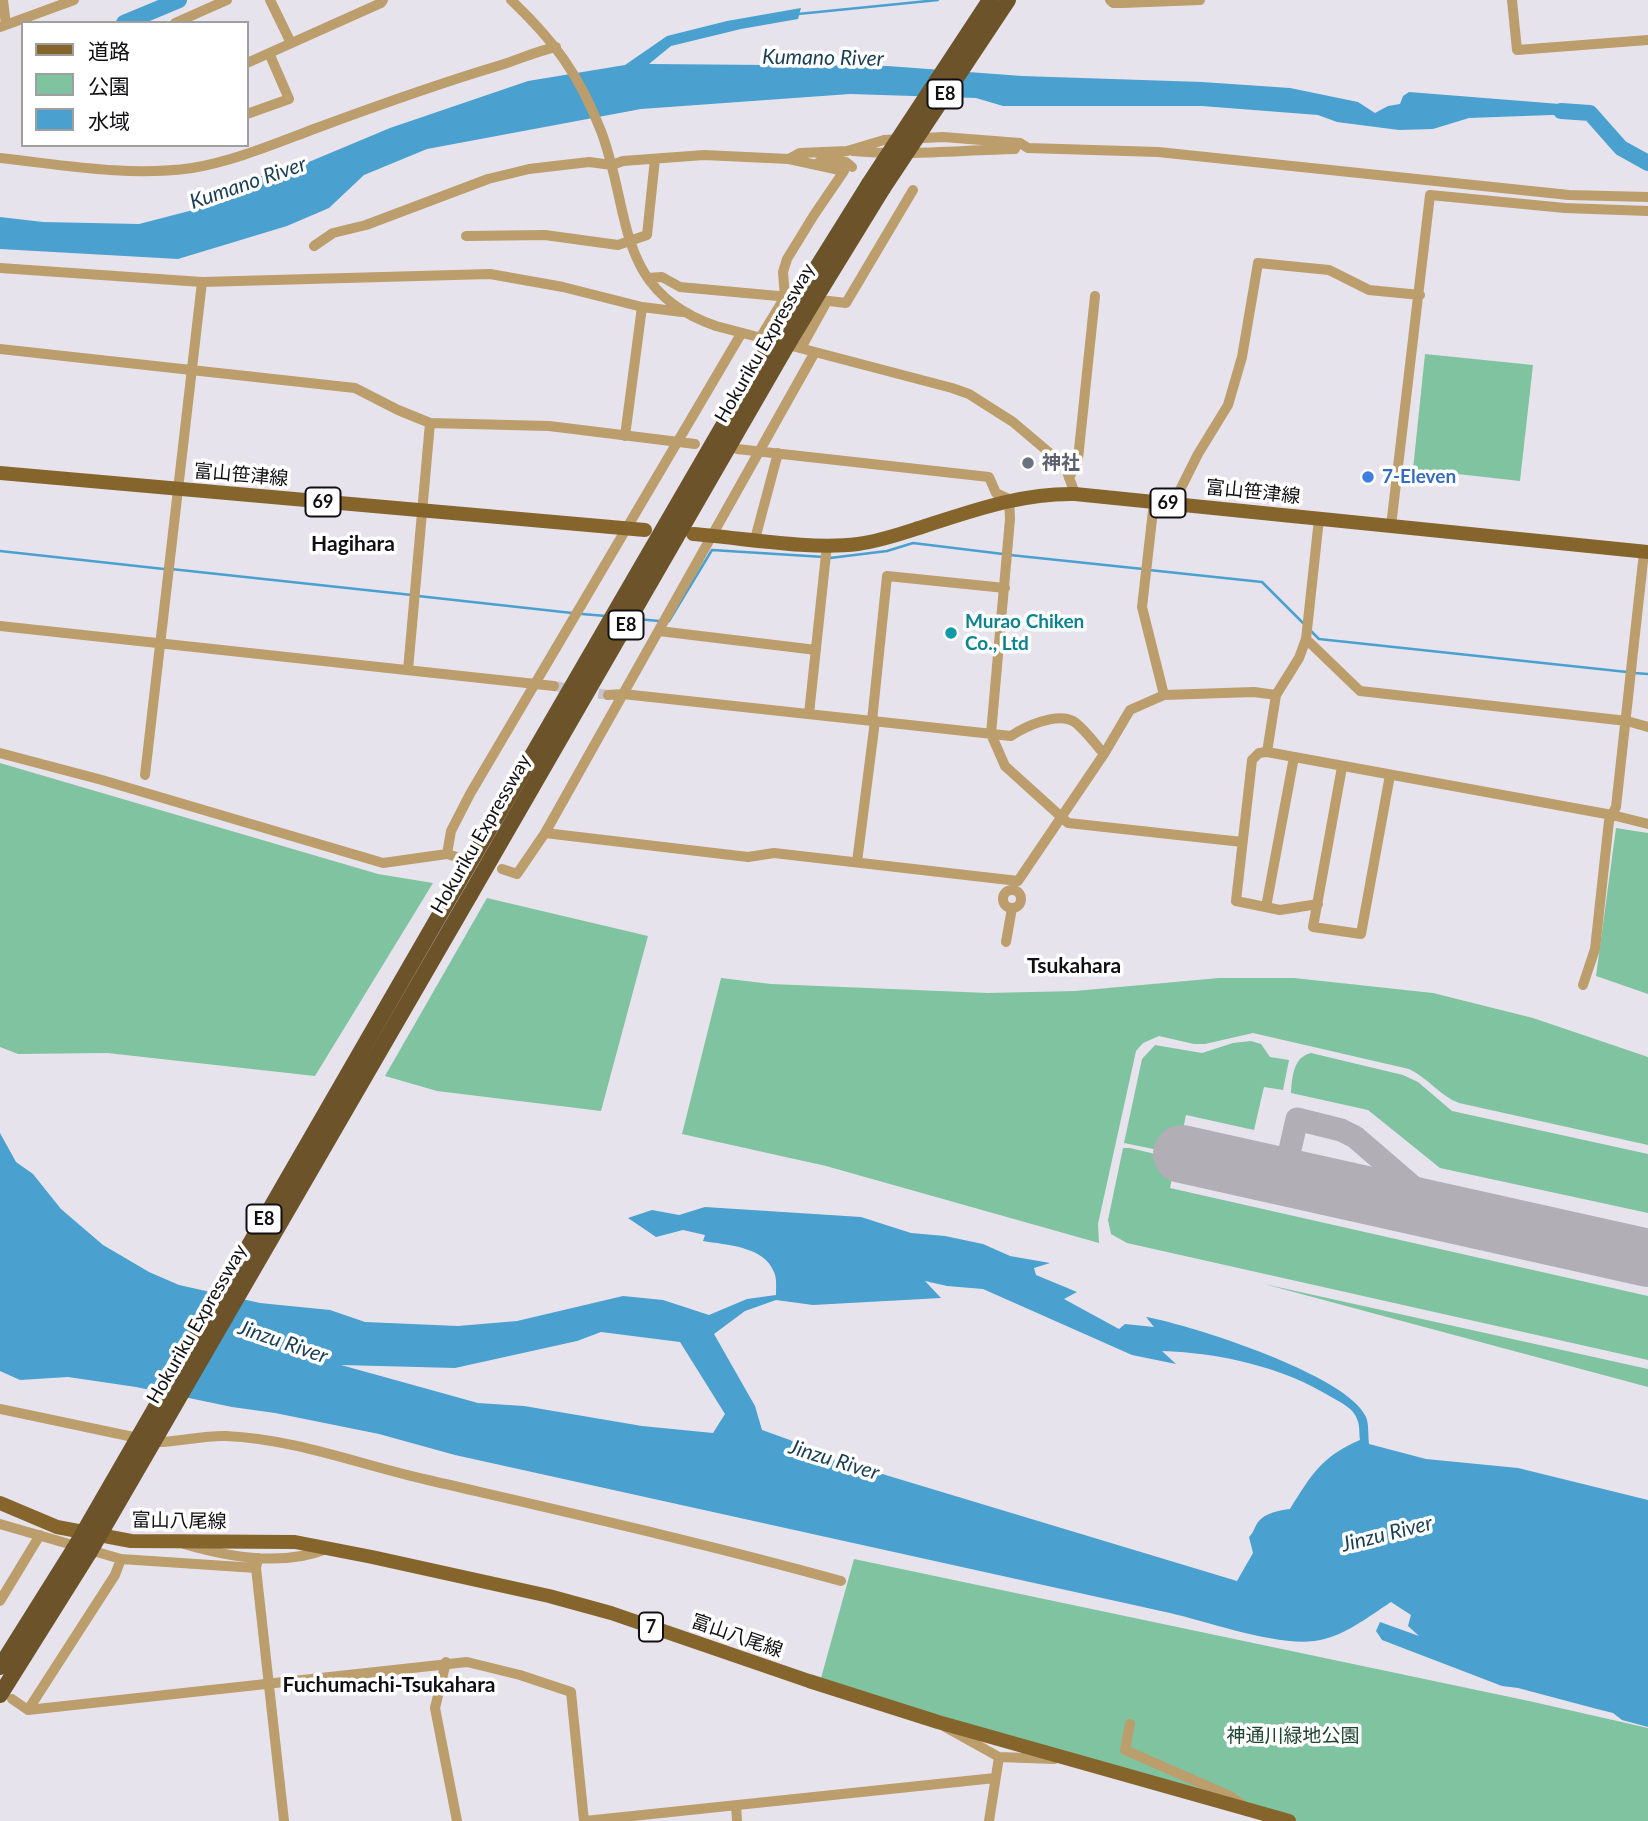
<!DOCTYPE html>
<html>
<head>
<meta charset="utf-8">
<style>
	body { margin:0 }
	#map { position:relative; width:1648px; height:1821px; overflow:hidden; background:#e7e3ed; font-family:Lato,"Noto Sans JP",sans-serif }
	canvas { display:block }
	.legend { position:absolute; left:21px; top:21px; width:228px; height:126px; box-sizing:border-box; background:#fff; border:2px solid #9f9fa0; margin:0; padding:9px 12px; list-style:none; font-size:21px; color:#100f12 }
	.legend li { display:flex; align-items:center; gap:14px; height:35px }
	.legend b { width:35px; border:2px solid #9f9fa0 }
</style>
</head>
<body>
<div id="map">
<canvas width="1648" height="1821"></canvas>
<ul class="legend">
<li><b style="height:9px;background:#85652c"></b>道路</li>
<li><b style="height:19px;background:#80c3a0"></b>公園</li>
<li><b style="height:19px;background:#4aa0ce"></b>水域</li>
</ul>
</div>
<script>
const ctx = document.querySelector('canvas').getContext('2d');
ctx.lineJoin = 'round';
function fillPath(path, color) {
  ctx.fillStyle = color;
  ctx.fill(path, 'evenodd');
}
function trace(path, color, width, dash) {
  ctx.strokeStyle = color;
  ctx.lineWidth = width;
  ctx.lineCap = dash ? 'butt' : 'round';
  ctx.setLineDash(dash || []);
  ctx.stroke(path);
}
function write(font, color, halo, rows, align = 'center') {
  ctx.font = font + ' Lato,"Noto Sans JP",sans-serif';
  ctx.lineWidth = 7;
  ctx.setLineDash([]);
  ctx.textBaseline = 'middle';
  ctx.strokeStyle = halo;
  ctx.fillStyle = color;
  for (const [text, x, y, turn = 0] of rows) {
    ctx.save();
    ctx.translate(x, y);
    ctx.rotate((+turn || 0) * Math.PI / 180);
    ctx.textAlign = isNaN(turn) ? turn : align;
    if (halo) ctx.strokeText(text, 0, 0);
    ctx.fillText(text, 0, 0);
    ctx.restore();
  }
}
fillPath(new Path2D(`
	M1425 354 1533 365 1520 481 1413 469Z
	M0 763 378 874 433 883 315 1076 107 1053 18 1054 0 1047Z
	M1616 828 1648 833V994L1596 976Z
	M487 898 648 936 601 1111 437 1091 385 1076Z
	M721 978 771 984 988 993 1075 991 1219 978H1294L1433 993 1533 1018 1648 1057V1145L1459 1103C1440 1096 1428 1078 1409 1069L1253 1033 1205 1044H1194L1159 1036 1143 1043 1136 1051 1098 1224 1099 1243 826 1166 682 1134Z
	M1251 1041 1261 1044 1270 1057 1289 1060 1283 1090 1264 1087 1254 1130 1186 1115 1178 1154 1124 1143 1142 1059 1155 1045 1202 1053 1233 1043Z
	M1311 1053 1403 1075 1418 1082 1452 1111 1648 1154V1213L1440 1168 1368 1110 1291 1093C1292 1078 1293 1057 1311 1053Z
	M1123 1148H1130L1176 1159 1170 1188 1648 1296V1360L1127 1243 1111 1234 1108 1220Z
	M1264 1284 1648 1369V1387Z
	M854 1559 1529 1701 1648 1728V1821H1289L1113 1771 821 1678Z`), '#80c3a0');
fillPath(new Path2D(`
	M801 8 798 19 741 29 671 46 649 64 888 66 1022 76 1202 82 1290 88 1358 102 1375 113 1388 106 1400 104 1403 96 1409 92 1585 106 1579 114 1469 118 1433 129 1399 130 1337 122 1318 115 1202 106H1003L976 98 850 94 641 109 427 149 364 175 329 208 287 226 178 259 0 249V217L43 222 139 224 224 202 251 179 304 164 390 128 528 81 625 65 667 36 727 21Z
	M0 1133 16 1162 33 1174 61 1209 103 1245 149 1272 179 1285 260 1303 330 1310 365 1322 458 1326 517 1321 623 1296 663 1300 709 1315 747 1299 776 1295C776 1288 777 1278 774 1272 764 1246 726 1245 703 1241L705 1235 683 1230 656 1237 628 1218 652 1210 679 1215 705 1207 861 1217 911 1233 945 1236 983 1244 1010 1256 1050 1263 1034 1268 1036 1275 1077 1292 1064 1299 1119 1329 1125 1324 1154 1327 1146 1317C1191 1325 1348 1375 1366 1417 1369 1424 1368 1436 1369 1444L1426 1459 1518 1468 1648 1500V1727L1622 1720 1613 1713 1597 1709 1518 1688 1502 1686 1382 1640 1376 1631 1380 1622 1419 1636 1408 1626 1411 1615 1391 1602C1368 1617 1342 1638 1314 1641 1276 1646 1209 1622 1170 1613L455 1455 379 1434 275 1413 232 1407 136 1387 68 1377 20 1380 0 1371ZM925 1281 947 1286 983 1289 1132 1355 1176 1364 1162 1351C1221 1353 1283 1367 1333 1398 1342 1403 1354 1409 1357 1419 1360 1425 1359 1434 1360 1440 1322 1456 1311 1475 1290 1509 1280 1510 1265 1513 1258 1522 1254 1528 1254 1532 1249 1537L1253 1553 1237 1581 816 1454 790 1440 762 1430 755 1406 714 1334 745 1311 776 1300 813 1305 941 1298ZM601 1332 680 1342 725 1414 713 1433 642 1426 524 1406 478 1403 341 1365 455 1368 577 1341Z`), '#4aa0ce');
trace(new Path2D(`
	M798 14 938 0
	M0 551 164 569
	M1010 555 1143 569
	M830 558 887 551 913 543 1003 554
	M171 569 412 595
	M1149 570 1262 582 1303 623
	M418 596 572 613
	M582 614 606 616
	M637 619 659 621
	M669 621 712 550 824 557
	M1310 630 1319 639 1627 672
	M1634 673 1648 674`), '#4aa0ce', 2.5);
trace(new Path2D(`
	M124 23 179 0
	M1561 111 1590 113 1621 148 1648 163`), '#4aa0ce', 16);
trace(new Path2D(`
	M1284 1176 1297 1119 1341 1130 1355 1137 1441 1211`), '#b1aeb6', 23);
trace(new Path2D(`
	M1182 1154 1648 1258`), '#b1aeb6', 58);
trace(new Path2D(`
	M554 686 608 695`), '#c7c3cc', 10, [10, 5]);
trace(new Path2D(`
	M3 0 6 25
	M270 0 291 43
	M511 0C554 41 579 74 601 131 632 213 614 291 716 326L952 388 969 394 1013 422 1065 466 1075 494
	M1110 0 1113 3H1122L1200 0
	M1512 0 1517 50 1648 40
	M175 23 227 0
	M0 27 74 0
	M247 63 381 3 383 0
	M247 114 289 99 269 53
	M853 151C906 156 961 150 1015 149
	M0 158C64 165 128 177 192 168 234 161 274 144 314 129 376 106 437 84 501 65 520 59 537 51 556 47
	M789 159 800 153 847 151 884 140 943 137 1020 143 1028 148 1158 152 1569 195 1648 197
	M818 163 824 158 846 162 852 167
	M466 236 545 235 618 245 647 235 655 159
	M314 246 333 233 366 225 488 179 529 169 589 162 612 165 623 161 704 155 789 159 844 171 814 215 787 259 783 272 785 297 760 338
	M0 268 202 282 490 274 563 287 642 307 682 312
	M648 278 662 277 680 287 789 297
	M812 299 846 303 913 190
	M801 348 827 301
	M0 349 355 388 398 410 430 423 549 426 695 444
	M625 436 642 307
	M737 449 989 477 996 493 1009 499 1010 519 991 734 1005 766 1068 823 1242 842
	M1069 478 1078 459 1095 296
	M1154 502 1142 607 1164 695
	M1173 504 1198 454 1228 405 1242 357 1258 263 1329 270 1369 290 1420 295
	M1391 526 1430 195 1565 208 1648 211
	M755 539 778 453
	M0 626 554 686
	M659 631 816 650
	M1306 639 1360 691 1627 721 1648 727
	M408 670 430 423
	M608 695 623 694 1011 736C1024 727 1056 712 1073 721 1084 728 1095 744 1104 754
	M809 714 827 545
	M872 721 887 576 1005 588
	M1267 752 1276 695 1299 658 1306 639 1319 519
	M0 753 102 780 383 863 447 854 457 857
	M1342 767 1313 927 1361 934 1390 775
	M145 775 202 282
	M545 833 748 857 774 853 1018 881 1104 754 1130 710 1164 695 1254 692 1276 695
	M447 854 451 831 470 794 741 334
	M857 862 875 721
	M502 869 517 874 545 833 815 352
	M1003 899a9 9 0 1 1 18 0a9 9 0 1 1-18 0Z
	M1318 904 1280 910 1236 901 1252 760 1259 753 1267 752 1612 815 1648 824
	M1266 907 1294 757
	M1006 942 1012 908
	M1583 985 1595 949 1609 821 1616 807 1644 552
	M0 1409 157 1442C180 1442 203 1435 226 1436 295 1439 361 1465 428 1480 566 1512 704 1543 841 1581
	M0 1524 121 1559 115 1575 28 1710
	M184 1544C228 1557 282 1567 326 1549
	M258 1558 256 1568 284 1821
	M121 1559 256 1568
	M0 1601 40 1535
	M446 1662 435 1708 457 1821
	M12 1699 28 1710 467 1662 520 1675 571 1692 584 1821
	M1130 1724 1125 1750 1230 1796 1243 1805
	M945 1727 999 1757 1054 1759
	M736 1806 737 1821
	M585 1821 995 1778
	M989 1821 999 1757`), '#bc9d6c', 10);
trace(new Path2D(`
	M0 473 645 530
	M693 534C744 538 809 550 858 544 881 541 903 533 925 526 975 510 1022 493 1075 494L1648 552
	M0 1503 57 1527 131 1541 295 1542 372 1557 549 1596 611 1613 809 1681 938 1722 1289 1821`), '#85652c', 14);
trace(new Path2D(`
	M806 285 869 184
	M821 289 883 188
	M454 890 767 350
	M470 895 782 354
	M0 1667 74 1549
	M0 1695 89 1553`), '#6c5329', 16);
trace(new Path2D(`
	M869 184 990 0
	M883 188 1008 0
	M767 350 806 285
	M782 354 821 289
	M74 1549 454 890
	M89 1553 470 895`), '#6c5329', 16);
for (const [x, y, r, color] of [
	[1028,463,7,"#6b7280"],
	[1368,477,7,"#3f7fe0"],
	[951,633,7,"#0f9aa8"]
]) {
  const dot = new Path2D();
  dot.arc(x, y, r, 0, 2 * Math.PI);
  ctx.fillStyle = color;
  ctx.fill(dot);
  trace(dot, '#fff', 2.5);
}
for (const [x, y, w] of [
	[945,94,35],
	[323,502,35],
	[1168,503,35],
	[626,625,35],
	[264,1219,35],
	[651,1627,24]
]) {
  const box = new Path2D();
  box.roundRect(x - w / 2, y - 14.5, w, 29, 5);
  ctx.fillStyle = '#fff';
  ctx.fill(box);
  trace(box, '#100f12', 2);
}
write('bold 18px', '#100f12', null, [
	["E8",945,94],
	["69",323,502],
	["69",1168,503],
	["E8",626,625],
	["E8",264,1219],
	["7",651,1627]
]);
write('19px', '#100f12', '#fff', [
	["Hokuriku Expressway",765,343,-60],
	["富山笹津線",241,475,5],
	["富山笹津線",1253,492,6],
	["Hokuriku Expressway",481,834,-60],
	["Hokuriku Expressway",197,1324,-60],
	["富山八尾線",179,1521,1],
	["富山八尾線",737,1636,19]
]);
write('bold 19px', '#5b616d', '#fff', [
	["神社",1042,463]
], 'left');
write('bold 19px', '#366cbe', '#fff', [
	["7-Eleven",1382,477]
], 'left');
write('bold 19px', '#0d838f', '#fff', [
	["Murao Chiken",965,622],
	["Co., Ltd",965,644]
], 'left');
write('19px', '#1d4331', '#fff', [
	["神通川緑地公園",1293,1736]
]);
write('italic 21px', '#1a3f53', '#fff', [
	["Kumano River",823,58,1],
	["Kumano River",248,183,-19],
	["Jinzu River",283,1342,19],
	["Jinzu River",834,1460,17],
	["Jinzu River",1387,1534,-14]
]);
write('bold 21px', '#100f12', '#fff', [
	["Hagihara",353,544],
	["Tsukahara",1074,966],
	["Fuchumachi-Tsukahara",389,1685]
]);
</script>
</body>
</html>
